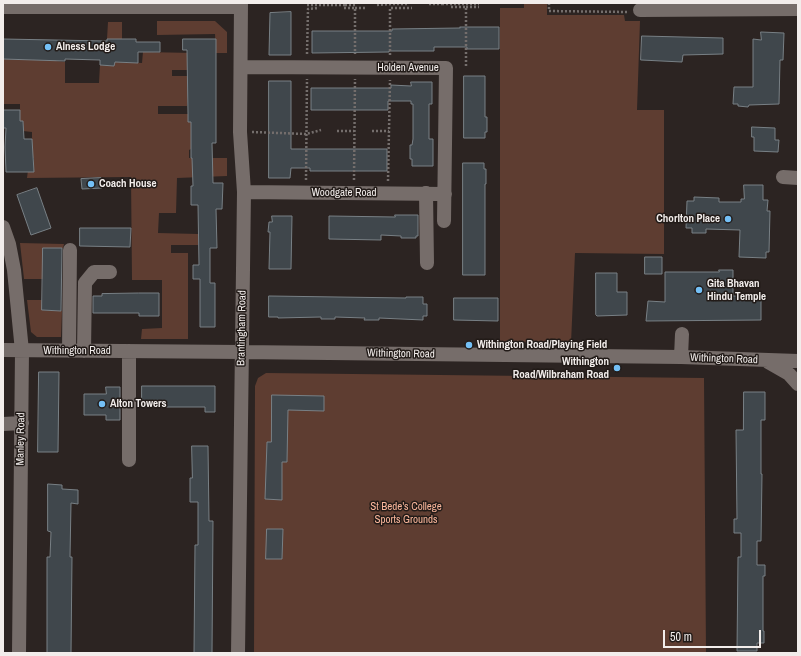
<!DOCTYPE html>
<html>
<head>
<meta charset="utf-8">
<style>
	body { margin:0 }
	#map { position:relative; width:801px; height:656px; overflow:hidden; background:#2c2422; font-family:"Archivo Narrow",sans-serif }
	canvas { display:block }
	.frame { position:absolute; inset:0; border:4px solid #f2edeb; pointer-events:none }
	.scale { position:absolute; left:663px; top:630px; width:98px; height:18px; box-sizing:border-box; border:2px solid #f2edeb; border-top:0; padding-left:5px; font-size:12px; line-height:14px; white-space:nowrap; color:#f2edeb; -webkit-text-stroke:3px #221b18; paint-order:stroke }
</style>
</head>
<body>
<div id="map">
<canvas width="801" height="656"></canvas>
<div class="frame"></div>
<div class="scale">50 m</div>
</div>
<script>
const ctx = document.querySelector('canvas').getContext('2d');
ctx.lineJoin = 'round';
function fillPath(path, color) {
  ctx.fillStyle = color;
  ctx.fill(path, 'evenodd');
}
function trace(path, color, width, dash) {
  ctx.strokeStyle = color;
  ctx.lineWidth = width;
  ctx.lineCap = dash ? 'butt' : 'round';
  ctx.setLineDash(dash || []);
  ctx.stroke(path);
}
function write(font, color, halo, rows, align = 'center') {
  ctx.font = font + ' "Archivo Narrow",sans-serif';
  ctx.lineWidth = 3;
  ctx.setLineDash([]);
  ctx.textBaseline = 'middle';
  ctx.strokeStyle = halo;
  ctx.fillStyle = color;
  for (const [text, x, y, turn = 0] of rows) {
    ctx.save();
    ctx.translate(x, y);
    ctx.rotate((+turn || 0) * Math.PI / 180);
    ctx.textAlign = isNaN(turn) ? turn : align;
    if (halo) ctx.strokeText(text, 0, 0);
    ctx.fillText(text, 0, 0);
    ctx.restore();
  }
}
fillPath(new Path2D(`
	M524 3H547V15H624L625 21H640L637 110H664V254L575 253 571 343 500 342V8H524Z
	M157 21H215L227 32V53H216L215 34 157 35Z
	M108 22H122V39H107Z
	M143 52 195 53 187 60V70H172V76H188L194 96H188L187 106H158V114H189L194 122V135L191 136V149L189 150V158H192L212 173V158H227V176L177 178 176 213H159L158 233 198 234V245H171V253H188V339H141L142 329 162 328V280H132L131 177 27 178 28 170 34 169V158L28 157 32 144V132L23 131V121H20V104H3V59L45 60 56 55V61L65 62V83H99L100 65 114 66 115 58 122 62 142 63Z
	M20 243 64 244 63 248H43V279H24Z
	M27 300H42V310L62 311 61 337H37L31 332Z
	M266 373 704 378 706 653H254L255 386 258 378Z`), '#5e3d31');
const building = new Path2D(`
	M291 12V55H269L270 13Z
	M460 27H499V49H467V47H434V51H389V52L312 53V31H392V29L460 28Z
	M761 32 784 33 783 60H780L779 104 749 105 748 107 738 106V104H733L734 87H753V39L761 40Z
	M642 36 723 38V54L683 55 682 62 641 60Z
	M3 39 107 41V39H136V42H160V52H138V63L115 62 114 66 100 65V60L65 59V61L3 59Z
	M183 39H216V143H212L213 183H223L222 209H216L217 248H210V283H215V327H200V279H193V265H199L198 205H191V186H193L192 158H191V122H188V114L187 50H183Z
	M464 76H485V117H487V132H485V138H464Z
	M269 81H291V149H387V171H310V168H291L290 178H269Z
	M411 82H432V104H429V139H433V166H412V159H410V145H412L413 139V104H411V101H388V110H311V88H391V85L411 86Z
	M3 110H20V121H23L24 139H32L34 172H6L5 147 6 128H3Z
	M752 127 775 128V140H779L778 152 754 151V137H752Z
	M463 163H484V169H486V184H485V275H463Z
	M101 178 102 188 82 189 81 179Z
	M744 185H763V200H768L767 211H770L769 252H766V258L739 257 740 230 706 229V233H692V228H686L687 201H694V197L719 198V202H741V199H744Z
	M37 188 51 228 31 235 17 195Z
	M395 215H418V236H416V238H401V236L381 235V240L329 239V216L395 217Z
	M272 216H292L291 269H269L270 232H268L269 222H272Z
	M80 228H131L130 247 80 246Z
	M43 248H62L61 311 42 310Z
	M645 257H662V274H645Z
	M719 270H733V296L761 297V320L646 321 648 301 665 302V272H719Z
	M596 273H617V292H627V315L597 316 596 315Z
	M139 293H159V316H139V313H93V296H102V294Z
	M269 296 406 298V297H423V304H427V316H423V320L379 318V320H364L365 318 335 317V319H321V317L278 318V317H269Z
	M454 298H498V321L454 320Z
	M39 372H59L58 452H38Z
	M142 386H215V412H205V407H142Z
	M106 387H120V420H106V415H84V394H106Z
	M744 392H765V420H761V474H762L761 541H757V565H765V576H763V631H764V643H757V651H737L738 557H741V533H734V519H737L736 430H743Z
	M272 395 324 396V411L288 410 287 462H282V500L265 499 267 442H271Z
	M192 446H208L209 521H213L212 653H194L195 545H198V502H190V478H192Z
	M48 484 62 485V489L78 490V504L71 503 70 557H72L71 653H47V557H50L51 532 48 531Z
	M267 529H283L282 559H266Z`);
fillPath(building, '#40474c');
trace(building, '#788085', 1);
trace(new Path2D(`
	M443 3V4H479
	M549 3V11L627 12
	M393 4H408
	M429 4H443
	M307 5H345V3
	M345 5H357
	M377 5 393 4V3
	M451 7H466V67
	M466 7H479
	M344 8H355V54
	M355 8H367
	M307 54 308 9 319 8
	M390 55V8H412
	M337 131H354
	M372 131H389
	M252 132 306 134 321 130
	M306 180 307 79
	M354 180 355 79
	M388 181 390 80`), '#746e6c', 2.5, [2, 2]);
trace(new Path2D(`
	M3 7H241
	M640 10 798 9
	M241 67 446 68 444 221
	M783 177 798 178
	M244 192 445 194
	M426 193 427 263
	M3 227 9 244 14 270 22 351 19 653
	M3 350 241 352 681 357 798 361
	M69 351 70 250
	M84 351 85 283 94 272H110
	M129 351V460
	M681 357 682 334
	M768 362 789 374 798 384
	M3 424 22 423
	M238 653 244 192 240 132 241 3`), '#766d6a', 14);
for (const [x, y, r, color] of [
	[48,47,4,"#74c0f6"],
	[91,184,4,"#74c0f6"],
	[728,219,4,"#74c0f6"],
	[699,290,4,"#74c0f6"],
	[469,345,4,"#74c0f6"],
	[617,368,4,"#74c0f6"],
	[102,404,4,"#74c0f6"]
]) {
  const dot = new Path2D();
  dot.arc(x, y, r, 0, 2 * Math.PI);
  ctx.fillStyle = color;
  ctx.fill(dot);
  trace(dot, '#221b18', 1.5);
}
write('bold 11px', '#f2edeb', '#221b18', [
	["Alness Lodge",56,47],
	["Coach House",99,184],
	["Chorlton Place",720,219,"right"],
	["Gita Bhavan",707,284],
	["Hindu Temple",707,297],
	["Withington Road/Playing Field",477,345],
	["Withington",609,362,"right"],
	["Road/Wilbraham Road",609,375,"right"],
	["Alton Towers",110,404]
], 'left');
write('11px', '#f2edeb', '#221b18', [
	["Holden Avenue",408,68],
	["Woodgate Road",344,193],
	["Brantingham Road",242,328,-89],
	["Withington Road",77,351],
	["Withington Road",401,354,1],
	["Withington Road",724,359,2],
	["Manley Road",21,439,-89]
]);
write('11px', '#fab69b', '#221b18', [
	["St Bede's College",406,507],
	["Sports Grounds",406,520]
]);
</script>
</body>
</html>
